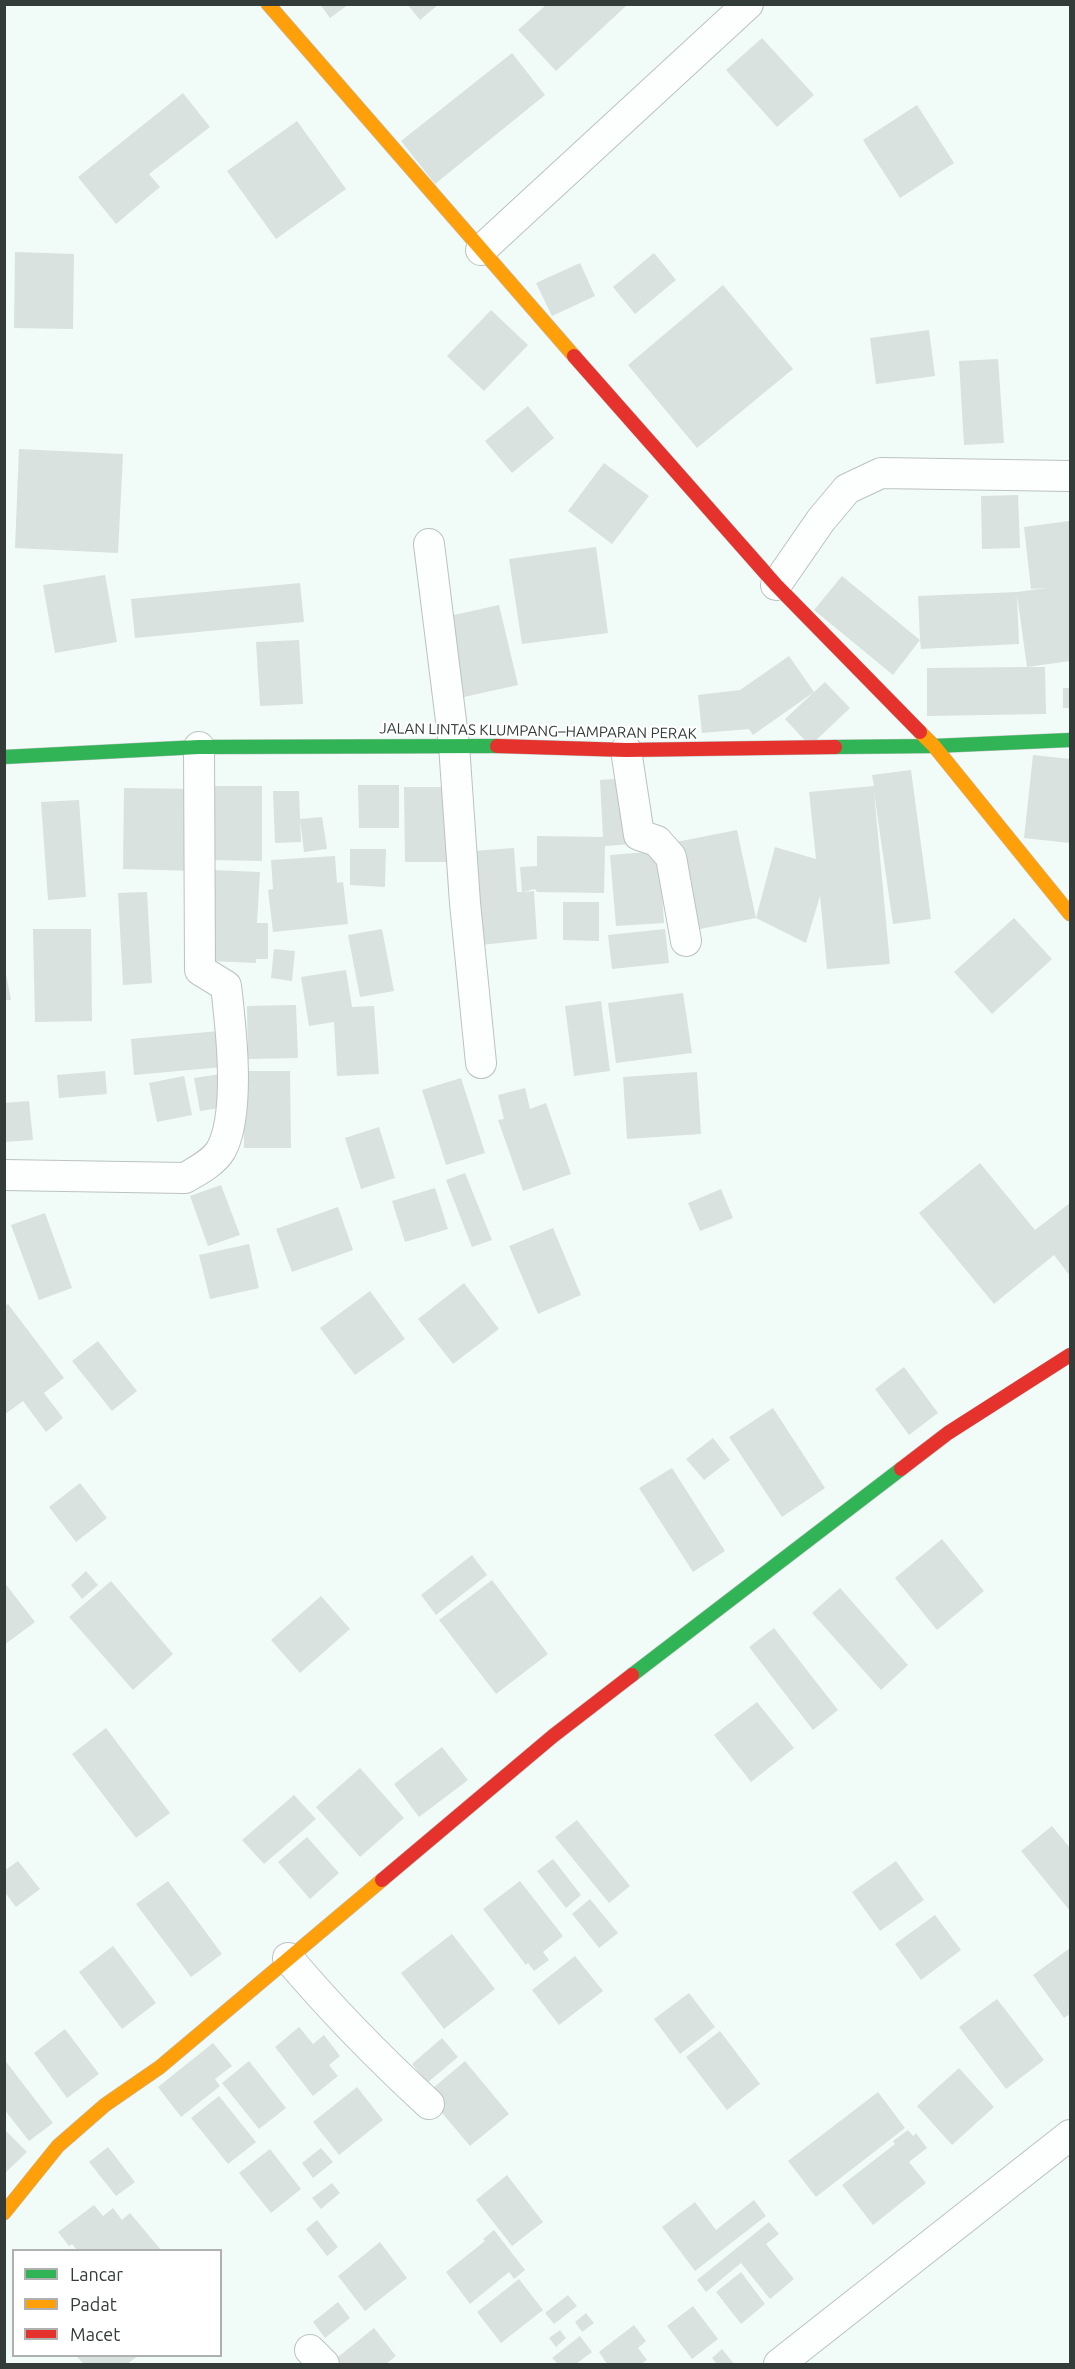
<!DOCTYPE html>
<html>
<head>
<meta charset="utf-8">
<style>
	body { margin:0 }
	#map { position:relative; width:1075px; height:2369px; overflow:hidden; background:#f1fbf8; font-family:Ubuntu,sans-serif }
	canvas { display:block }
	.frame { position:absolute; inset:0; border:6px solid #343c3a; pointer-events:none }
	.legend { position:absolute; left:12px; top:2249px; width:210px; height:108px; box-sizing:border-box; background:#fff; border:2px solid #aeb1b0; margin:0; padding:8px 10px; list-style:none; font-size:18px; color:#343c3a }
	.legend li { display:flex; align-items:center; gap:12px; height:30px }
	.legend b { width:30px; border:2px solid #aeb1b0 }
</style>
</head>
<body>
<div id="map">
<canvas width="1075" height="2369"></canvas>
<div class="frame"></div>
<ul class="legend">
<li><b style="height:8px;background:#30b455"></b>Lancar</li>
<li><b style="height:8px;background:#ff9f0a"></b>Padat</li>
<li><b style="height:8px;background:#e5322d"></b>Macet</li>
</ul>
</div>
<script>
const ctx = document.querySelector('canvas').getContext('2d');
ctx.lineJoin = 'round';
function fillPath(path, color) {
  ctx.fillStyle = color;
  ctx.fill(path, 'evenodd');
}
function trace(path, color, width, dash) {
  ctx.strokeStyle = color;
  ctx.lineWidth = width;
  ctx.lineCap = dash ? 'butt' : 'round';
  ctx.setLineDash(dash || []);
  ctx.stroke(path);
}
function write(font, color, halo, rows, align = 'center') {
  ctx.font = font + ' Ubuntu,sans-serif';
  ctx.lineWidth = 4.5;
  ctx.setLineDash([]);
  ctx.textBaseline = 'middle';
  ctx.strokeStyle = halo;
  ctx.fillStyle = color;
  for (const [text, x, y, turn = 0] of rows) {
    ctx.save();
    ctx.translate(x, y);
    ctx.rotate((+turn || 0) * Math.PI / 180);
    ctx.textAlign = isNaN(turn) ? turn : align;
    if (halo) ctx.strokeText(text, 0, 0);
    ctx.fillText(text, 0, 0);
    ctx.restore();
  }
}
fillPath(new Path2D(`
	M320 4H349L330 18Z
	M407 4H439L420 20Z
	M546 5H627L556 71 518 30Z
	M762 38 814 95 777 127 726 70Z
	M512 53 545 95 435 184 401 141Z
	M183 93 210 127 149 174 160 187 116 224 78 177Z
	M917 105 954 163 900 198 863 140Z
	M297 121 346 189 276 239 227 171Z
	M15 252 74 254 73 329 14 328Z
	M654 253 676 280 635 314 613 287Z
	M580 263 595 296 552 316 536 283Z
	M723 285 793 369 697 448 628 365Z
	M491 310 528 345 484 391 447 356Z
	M929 330 935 376 876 384 870 338Z
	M998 359 1004 443 964 445 959 361Z
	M528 406 554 438 512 473 485 441Z
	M19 449 123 454 118 553 15 548Z
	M604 463 649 496 612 544 568 511Z
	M1018 495 1020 548 982 549 981 496Z
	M1069 521 1070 661 1027 667H1045L1046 714 927 716V668L1027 667 1017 595 1019 644 921 649 920 640 893 675 814 610 842 576 920 640 918 596 1017 592 1047 588 1031 589 1024 527Z
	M596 547 608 633 522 644 509 559Z
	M105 575 117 642 55 653 43 585Z
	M300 583 304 622 135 638 131 599Z
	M499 605 518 685 464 697 445 617Z
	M299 640 303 704 260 706 256 642Z
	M789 656 814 692 825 682 850 708 810 746 785 719 814 692 753 735 749 729 702 733 698 695 740 690Z
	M1063 688H1070V708H1063Z
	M1033 755 1070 759V843L1024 838Z
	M911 770 931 919 893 924 874 792 890 964 827 969 820 896 806 943 756 918 690 931 671 843 737 830 756 918 775 847 816 859 809 792 874 786 872 775Z
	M627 778 632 844 605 846 604 893 537 892 535 889 522 892 534 891 537 939 481 945 473 851 514 848 517 892H522L520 867 537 866V836L603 837 600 780Z
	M358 785H399V828H359Z
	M212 786H262V861L212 860Z
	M404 787H454L455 862H405Z
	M124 788 198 789V871L123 869Z
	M273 791H299L301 842 275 843Z
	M79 800 86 897 48 900 41 802Z
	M322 817 327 849 304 852 300 819Z
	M350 849H386L385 887 350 885Z
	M659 851 664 923 616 926 610 855Z
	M335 856 337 883 343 882 348 924 273 932 268 890 273 889 271 860Z
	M213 870 260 872 257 923H268V959H256V963L211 961Z
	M147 892 152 983 123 985 118 893Z
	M563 902H599V941L563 940Z
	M1014 918 1052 959 992 1014 954 972Z
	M33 929H91L92 1021 35 1022Z
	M382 929 394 991 360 997 348 935Z
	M665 929 669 963 612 969 608 935Z
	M274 949 295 951 292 981 271 978Z
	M4 964 11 1000H4Z
	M346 970 352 1007 374 1006 379 1074 337 1076 334 1022 309 1026 301 977Z
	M683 993 692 1053 616 1063 608 1003Z
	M601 1001 610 1071 574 1076 565 1006Z
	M296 1005 298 1058 248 1059 247 1006Z
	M219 1031 223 1067 134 1075 131 1039Z
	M105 1071 107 1094 59 1098 57 1075Z
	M243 1071H290L291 1148H244Z
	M697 1072 701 1134 627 1139 623 1077Z
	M221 1074 227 1107 200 1111 194 1078Z
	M184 1076 192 1115 157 1122 149 1083Z
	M461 1078 485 1153 446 1165 422 1090Z
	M525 1088 530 1109 546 1103 571 1174 523 1191 498 1120 504 1119 498 1095Z
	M29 1101 33 1140 4 1142V1103Z
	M379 1127 395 1178 361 1189 345 1138Z
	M980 1163 1035 1230 1070 1203V1276L1054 1255 994 1304 919 1213Z
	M465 1173 492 1240 472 1247 446 1180Z
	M221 1185 240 1235 208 1246 190 1196Z
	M435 1188 448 1229 405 1242 392 1201Z
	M721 1189 733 1218 700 1231 688 1203Z
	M338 1207 353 1250 292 1272 276 1229Z
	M45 1213 72 1288 39 1300 11 1225Z
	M553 1228 581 1295 538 1314 509 1246Z
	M249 1244 259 1288 210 1299 199 1255Z
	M464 1283 499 1329 453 1364 418 1319Z
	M370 1291 405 1339 355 1375 320 1328Z
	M8 1304 64 1378 44 1393 63 1418 46 1432 23 1401 4 1415V1306Z
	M98 1341 137 1391 112 1411 72 1361Z
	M904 1367 938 1413 909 1435 875 1389Z
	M773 1408 825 1488 782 1517 729 1437Z
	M713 1438 730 1460 704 1480 686 1459Z
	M672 1468 725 1551 693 1572 639 1488Z
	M80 1483 107 1518 76 1542 49 1507Z
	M942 1539 984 1591 937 1630 895 1578Z
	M472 1555 487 1575 436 1615 421 1595Z
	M86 1571 98 1585 82 1599 71 1585Z
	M492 1580 548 1654 496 1694 439 1620Z
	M111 1581 173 1654 133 1690 69 1617Z
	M4 1582 35 1622 4 1645Z
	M840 1588 908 1665 881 1690 812 1613Z
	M321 1596 350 1629 300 1673 271 1640Z
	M774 1628 838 1710 813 1730 749 1647Z
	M757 1702 794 1748 751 1782 714 1735Z
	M106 1728 170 1813 136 1838 72 1754Z
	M442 1747 468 1780 419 1817 394 1784Z
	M360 1768 404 1818 360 1857 316 1807Z
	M294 1795 316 1819 264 1864 242 1840Z
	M577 1820 630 1886 609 1903 555 1837Z
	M1052 1826 1070 1848V1911L1021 1851Z
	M307 1837 339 1873 310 1899 278 1862Z
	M553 1859 581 1895 566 1908 537 1871Z
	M18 1861 40 1889 16 1907 4 1891V1871Z
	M896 1861 924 1900 880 1931 852 1892Z
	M168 1881 222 1954 191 1977 136 1904Z
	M520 1881 563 1936 543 1952 549 1960 534 1971 528 1963 526 1965 483 1909Z
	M590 1899 618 1933 599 1948 572 1914Z
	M935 1915 961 1950 921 1980 895 1944Z
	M452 1934 495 1989 444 2029 401 1973Z
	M113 1946 156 2003 122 2029 79 1972Z
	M1070 1948V2014L1064 2018 1033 1975Z
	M575 1956 603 1991 559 2025 532 1990Z
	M689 1993 715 2027 680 2054 654 2019Z
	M997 1999 1044 2060 1006 2089 959 2027Z
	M299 2027 313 2044 324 2035 340 2056 329 2065 338 2076 313 2096 275 2047Z
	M65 2029 99 2074 67 2098 34 2053Z
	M720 2031 760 2084 727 2110 686 2057Z
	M442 2038 458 2057 427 2083 412 2064Z
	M213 2043 232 2066 215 2079 220 2086 181 2117 158 2087Z
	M4 2059 53 2123 29 2141 4 2109Z
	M249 2061 286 2108 259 2129 222 2083Z
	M465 2061 509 2114 470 2146 426 2094Z
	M959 2068 994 2107 952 2145 917 2106Z
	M357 2087 383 2120 339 2155 313 2122Z
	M878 2092 905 2128 816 2197 788 2161Z
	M219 2096 256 2142 228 2164 191 2118Z
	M4 2129 27 2152 4 2174Z
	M908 2130 913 2136 916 2133 927 2148 909 2162 926 2183 873 2225 842 2185 895 2144 893 2141Z
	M108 2147 135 2182 116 2196 89 2162Z
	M321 2148 333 2162 313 2178 302 2163Z
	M270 2149 301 2189 271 2213 239 2173Z
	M507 2175 543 2222 512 2246 476 2200Z
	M332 2183 340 2193 321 2209 312 2198Z
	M754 2200 766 2216 695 2271 662 2227 695 2202 716 2230Z
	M94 2205 103 2216 113 2208 122 2220 130 2213 161 2250H77L72 2244 69 2246 58 2232Z
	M317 2220 338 2247 327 2256 306 2229Z
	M769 2222 779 2234 766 2244 794 2279 770 2299 741 2263 706 2292 697 2280Z
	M494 2230 525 2270 514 2279 509 2272 470 2304 446 2272 485 2241 483 2239Z
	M380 2242 407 2278 365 2311 338 2276Z
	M741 2272 765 2304 741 2324 716 2292Z
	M519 2279 543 2310 501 2343 477 2312Z
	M568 2295 577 2306 554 2324 545 2313Z
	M338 2302 350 2318 325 2338 313 2322Z
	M693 2306 718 2339 692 2359 667 2326Z
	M586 2313 594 2323 582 2332 575 2322Z
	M634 2325 646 2341 638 2348 647 2360 641 2364H607L599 2352Z
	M374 2328 396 2356 386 2364H336L333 2361Z
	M560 2330 566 2338 556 2347 549 2338Z
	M580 2336 592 2352 576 2364H558L552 2358Z
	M722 2349 734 2364H717L712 2358Z
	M76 2356H138L127 2364H84Z`), '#d9e2df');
const street = new Path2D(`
	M481 250 748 4
	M429 544 454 745 465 903 481 1063
	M776 585 821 520 847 489 881 473 1070 476
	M626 750 639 835 657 841 671 857 686 941
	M4 1175 185 1178C197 1171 213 1163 221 1150 241 1113 231 1028 226 986L200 970 199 747
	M288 1958C332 2010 379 2058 429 2104
	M310 2350 324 2364
	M779 2364 1070 2135`);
const fast = new Path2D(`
	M835 747 934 746 1070 740
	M4 757 199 747 497 746
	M632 1675 901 1469`);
const slow = new Path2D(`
	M268 4 574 356
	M920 732 934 746 1070 914
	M4 2213 58 2146 105 2105 160 2067 382 1880`);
const jam = new Path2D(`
	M574 356 776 585 920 732
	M497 746 626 750 835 747
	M901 1469 948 1433 1070 1355
	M382 1880 553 1736 632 1675`);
trace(street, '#bbc3c0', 32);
trace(fast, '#bbc3c0', 15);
trace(slow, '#bbc3c0', 15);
trace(jam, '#bbc3c0', 15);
trace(street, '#fdfefe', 30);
trace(fast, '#30b455', 14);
trace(slow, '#ff9f0a', 14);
trace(jam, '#e5322d', 14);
write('15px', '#343c3a', '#fff', [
	["JALAN LINTAS KLUMPANG–HAMPARAN PERAK",538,731,1]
]);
</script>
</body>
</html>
